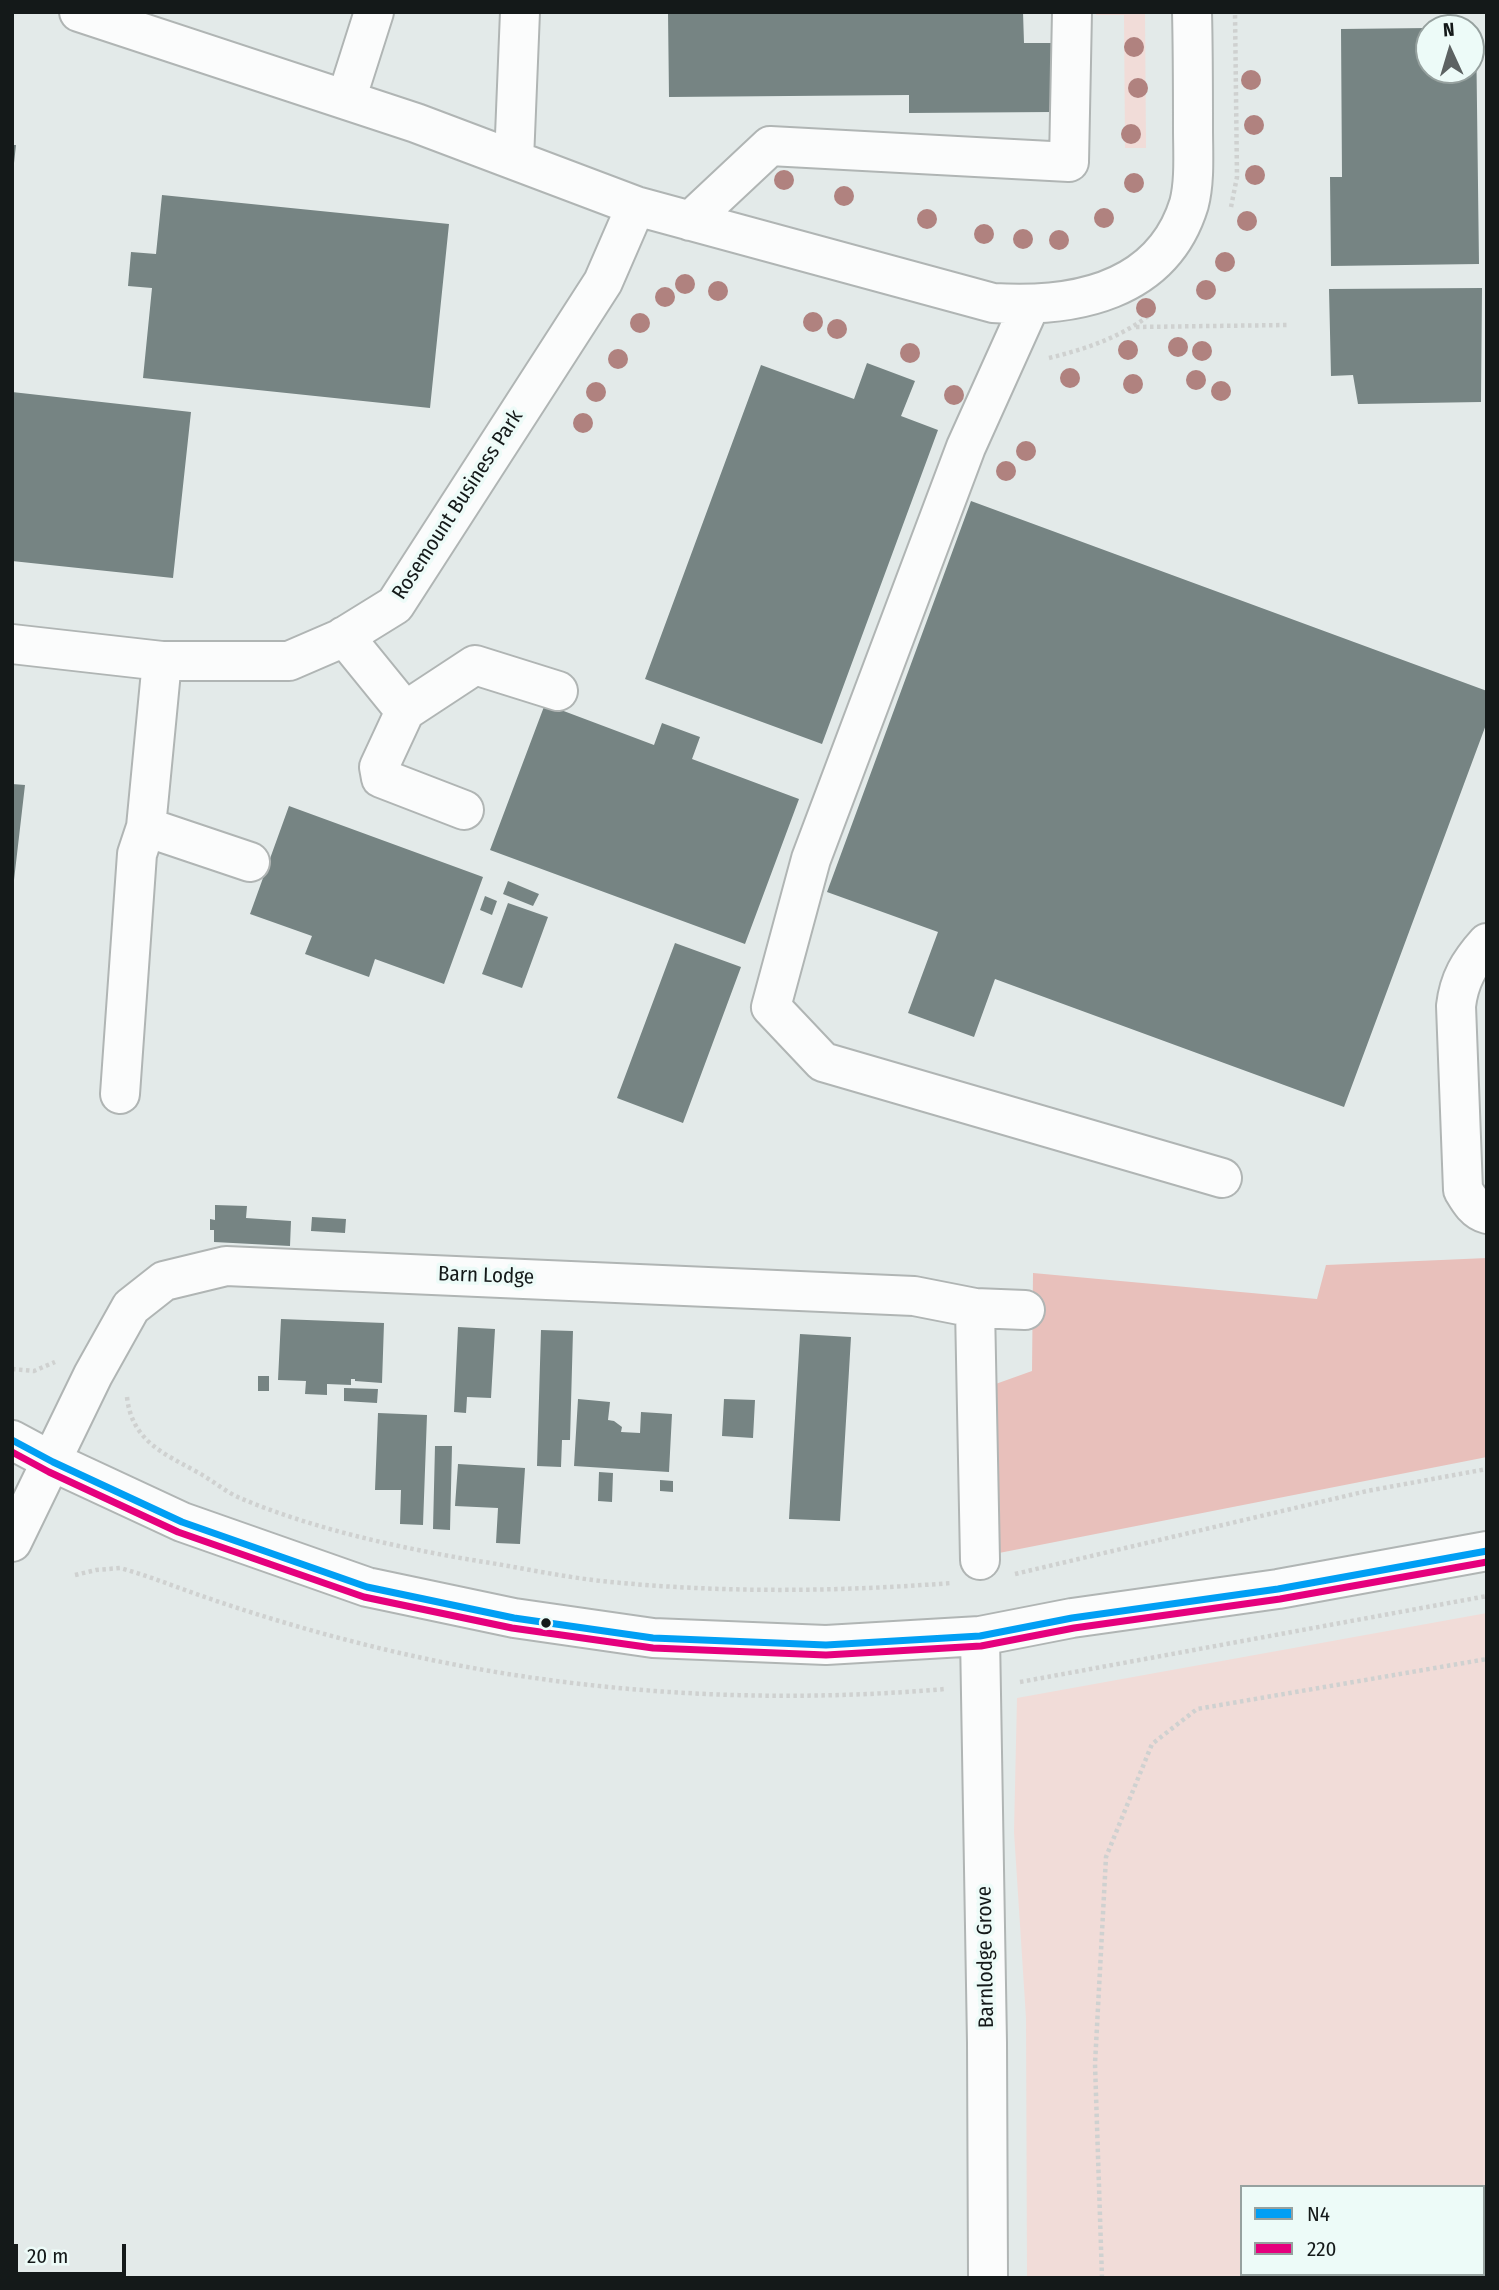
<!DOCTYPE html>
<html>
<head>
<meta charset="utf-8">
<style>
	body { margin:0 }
	#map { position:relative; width:1499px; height:2290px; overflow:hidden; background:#e3eae9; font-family:"Fira Sans Condensed",sans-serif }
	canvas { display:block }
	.frame { position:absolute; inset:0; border:14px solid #141919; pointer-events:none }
	.legend { position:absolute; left:1240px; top:2185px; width:245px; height:91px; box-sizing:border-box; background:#edfbf8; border:2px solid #96a19f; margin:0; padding:9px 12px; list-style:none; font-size:21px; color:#141919 }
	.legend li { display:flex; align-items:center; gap:14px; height:35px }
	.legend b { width:35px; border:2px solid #96a19f }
	.north { position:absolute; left:1415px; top:14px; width:70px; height:70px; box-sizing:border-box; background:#edfbf8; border:2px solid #96a19f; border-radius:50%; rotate:356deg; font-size:19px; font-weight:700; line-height:28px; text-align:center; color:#141919 }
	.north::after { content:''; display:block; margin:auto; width:24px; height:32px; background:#5c6262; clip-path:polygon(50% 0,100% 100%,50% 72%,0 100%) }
	.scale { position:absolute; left:14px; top:2244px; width:112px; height:32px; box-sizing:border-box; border:4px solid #141919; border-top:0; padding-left:9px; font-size:21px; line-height:24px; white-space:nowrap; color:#141919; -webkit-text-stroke:5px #edfbf8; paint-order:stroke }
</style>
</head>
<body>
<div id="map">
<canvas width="1499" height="2290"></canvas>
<div class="frame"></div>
<ul class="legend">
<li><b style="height:9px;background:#019ff4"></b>N4</li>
<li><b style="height:9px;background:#e5007d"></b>220</li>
</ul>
<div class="north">N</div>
<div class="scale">20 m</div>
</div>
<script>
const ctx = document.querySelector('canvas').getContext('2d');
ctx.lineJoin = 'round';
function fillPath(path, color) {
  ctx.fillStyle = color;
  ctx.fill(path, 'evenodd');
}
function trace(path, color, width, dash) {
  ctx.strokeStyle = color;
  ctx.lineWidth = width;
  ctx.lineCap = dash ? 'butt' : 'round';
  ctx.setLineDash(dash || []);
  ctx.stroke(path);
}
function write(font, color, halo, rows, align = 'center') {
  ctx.font = font + ' "Fira Sans Condensed",sans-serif';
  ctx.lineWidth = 7;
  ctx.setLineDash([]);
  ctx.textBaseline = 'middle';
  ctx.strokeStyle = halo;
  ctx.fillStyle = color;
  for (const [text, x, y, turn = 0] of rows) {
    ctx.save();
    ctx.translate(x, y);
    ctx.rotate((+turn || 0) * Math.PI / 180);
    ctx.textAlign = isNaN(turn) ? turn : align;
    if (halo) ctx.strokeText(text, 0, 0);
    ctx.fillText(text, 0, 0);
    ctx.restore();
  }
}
fillPath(new Path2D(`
	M1096 12H1145L1146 148H1125L1124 15H1096Z
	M1487 1613V2278H1027L1026 2018 1014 1832 1017 1698ZM1242 2187H1483V2274H1242Z`), '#f1dcd8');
fillPath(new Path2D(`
	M1487 1258V1457L999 1553 990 1386 1032 1371 1033 1273 1317 1299 1326 1265Z`), '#e8c0bb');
fillPath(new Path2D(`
	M668 12H1023L1024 43H1051L1052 112 909 113V95L669 97Z
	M1471 27H1476L1479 264 1331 266 1330 177H1342L1341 29 1429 28V70H1471Z
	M12 145H16L14 163H12Z
	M162 195 449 224 430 408 143 378 152 288 128 286 131 252 156 254Z
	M1482 288 1481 402 1358 404 1353 375 1331 376 1329 289Z
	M867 363 915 381 901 416 938 430 822 744 645 679 761 365 854 399Z
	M12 392 191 412 173 578 12 561Z
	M971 501 1487 691V722L1344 1107 995 979 974 1037 908 1013 938 932 827 892Z
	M545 704 654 745 662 723 700 737 692 759 799 799 745 944 490 850Z
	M12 784 25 785 14 880H12Z
	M289 806 483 877 444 984 375 959 369 977 305 954 312 936 250 914Z
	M508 881 539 894 533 906 503 894Z
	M485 896 497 901 492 915 480 910Z
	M508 903 548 917 522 988 482 974Z
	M675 943 741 967 683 1123 617 1098Z
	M215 1205 247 1206 246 1218 291 1221 290 1246 214 1242V1230H210V1219L215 1220Z
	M312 1217 346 1219 345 1233 311 1231Z
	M281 1319 384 1323 382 1383 355 1381V1379H351V1385L327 1384V1395L305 1394 306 1381 278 1380Z
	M458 1327 495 1329 491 1398 467 1397 466 1413 454 1412Z
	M541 1330 573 1331 570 1440H562L561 1467 537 1466Z
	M800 1334 851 1337 840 1521 789 1519Z
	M258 1376H269V1391H258Z
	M344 1388 378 1389 377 1403 344 1401Z
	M578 1399 610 1402 608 1420 614 1421 622 1427 621 1432 640 1433 641 1412 672 1414 669 1472 574 1466Z
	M724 1399 755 1400 753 1438 722 1436Z
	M378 1413 427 1415 423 1525 400 1524 401 1490H375Z
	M435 1446H452L450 1530 433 1529Z
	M458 1464 525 1468 520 1544 496 1543 498 1508 455 1506Z
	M599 1472 613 1473 612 1502 598 1501Z
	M660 1480 673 1481V1492L660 1491Z`), '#768483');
const minor = new Path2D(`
	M79 12 416 123 636 206 993 303C1074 308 1162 292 1189 204 1195 181 1193 153 1193 129 1193 90 1193 51 1192 12
	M346 100 374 12
	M514 160 520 12
	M690 221 770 146 1069 162 1072 12
	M1030 305 966 447 811 859 771 1007 823 1062 1222 1178
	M344 636 405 711 475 665 558 691
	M12 644 162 661H289L340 639 395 605 603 282 636 206
	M405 711 379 767 381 778 464 810
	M146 827 250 862
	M1487 943C1469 963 1459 980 1456 1006L1463 1190C1469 1200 1475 1211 1487 1214
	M120 1094 137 854 146 827 162 661
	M975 1308 980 1560
	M12 1440 53 1462 182 1522 367 1587 514 1618 653 1638 826 1645 980 1636 1072 1618 1278 1589 1487 1551
	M12 1542 93 1375 131 1307 164 1281 226 1266 914 1296 975 1308 1025 1310
	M980 1636 987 2043 988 2278`);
trace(minor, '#b0b5b4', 42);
trace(new Path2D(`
	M1231 207 1237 177 1235 12
	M1136 327 1287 325
	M1049 358C1086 349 1122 337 1152 313
	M12 1369 34 1371 55 1362
	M127 1397C132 1442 165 1454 199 1473 213 1481 226 1492 240 1498 318 1531 413 1551 497 1564 531 1570 566 1577 601 1581 718 1593 834 1592 951 1583
	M1015 1574 1367 1491 1487 1469
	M75 1575 96 1570 120 1568C142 1574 163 1582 185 1590 249 1613 316 1633 383 1649 565 1693 758 1705 945 1689
	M1020 1682 1487 1596
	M1102 2278 1095 2064 1106 1857 1152 1744 1197 1709 1487 1659`), '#cfd1d0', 4.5, [3.5, 3.5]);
trace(minor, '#fbfcfc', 38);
trace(new Path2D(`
	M12 1440 53 1462 182 1522 367 1587 514 1618 653 1638 826 1645 980 1636 1072 1618 1278 1589 1487 1551`), '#019ff4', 7);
trace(new Path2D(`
	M12 1452 49 1472 178 1532 364 1597 512 1628 653 1648 826 1655 981 1646 1074 1628 1280 1599 1487 1562`), '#e5007d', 7);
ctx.fillStyle = '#b0827f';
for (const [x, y] of [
	[1134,47],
	[1251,80],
	[1138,88],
	[1254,125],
	[1131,134],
	[1255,175],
	[784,180],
	[1134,183],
	[844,196],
	[1104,218],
	[927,219],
	[1247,221],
	[984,234],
	[1023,239],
	[1059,240],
	[1225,262],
	[685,284],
	[1206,290],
	[718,291],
	[665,297],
	[1146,308],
	[813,322],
	[640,323],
	[837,329],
	[1178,347],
	[1128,350],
	[1202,351],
	[910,353],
	[618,359],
	[1070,378],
	[1196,380],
	[1133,384],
	[1221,391],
	[596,392],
	[954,395],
	[583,423],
	[1026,451],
	[1006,471]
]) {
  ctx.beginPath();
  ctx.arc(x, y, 10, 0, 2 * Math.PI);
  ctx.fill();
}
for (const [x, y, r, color] of [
	[546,1623,6,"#141919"]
]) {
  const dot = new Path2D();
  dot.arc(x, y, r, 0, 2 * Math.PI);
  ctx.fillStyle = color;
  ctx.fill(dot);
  trace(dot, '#edfbf8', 2.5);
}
write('21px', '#141919', '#edfbf8', [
	["Rosemount Business Park",458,505,-57],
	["Barn Lodge",486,1276,2],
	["Barnlodge Grove",986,1957,-91]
]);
</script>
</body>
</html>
